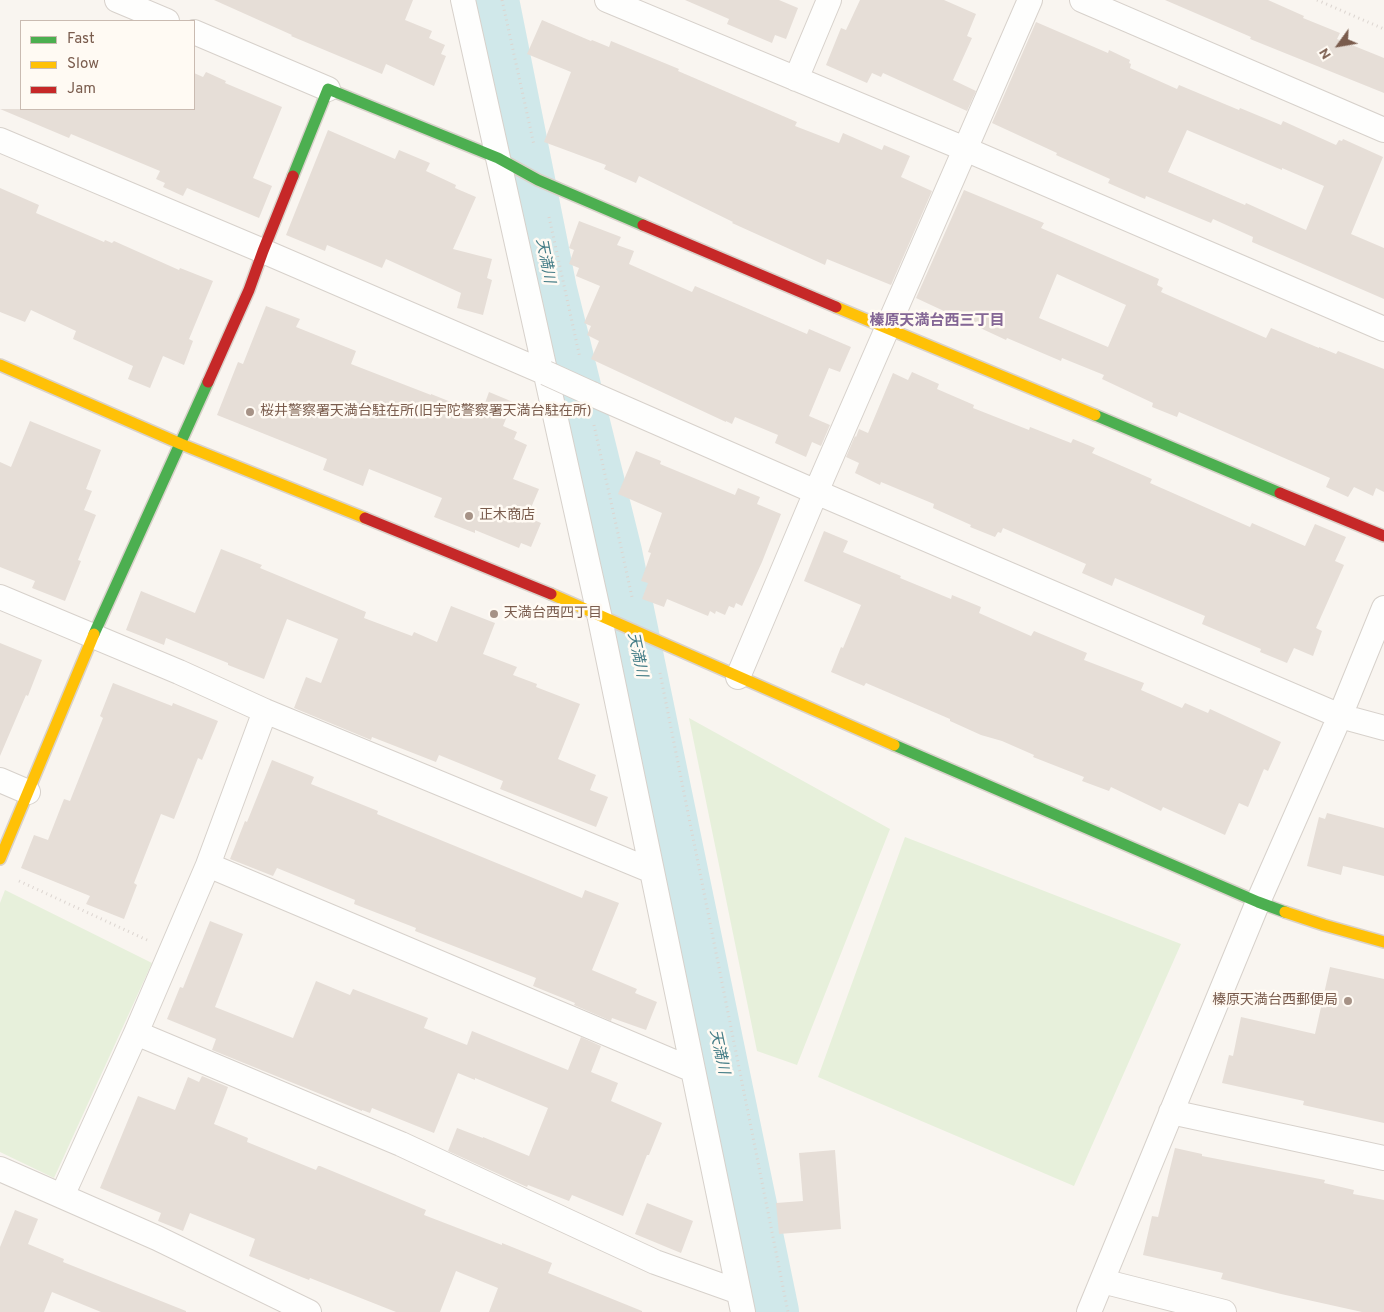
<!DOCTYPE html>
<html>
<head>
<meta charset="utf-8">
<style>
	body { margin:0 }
	#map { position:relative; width:1384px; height:1312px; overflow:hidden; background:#f9f5f0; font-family:Overpass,sans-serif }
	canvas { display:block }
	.legend { position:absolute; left:20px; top:20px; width:175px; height:90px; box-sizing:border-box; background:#fffaf3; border:1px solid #cabbb1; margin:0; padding:6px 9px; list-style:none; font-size:15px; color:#7a5c4d }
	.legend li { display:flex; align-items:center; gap:10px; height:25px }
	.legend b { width:25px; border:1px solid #cabbb1 }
	.north { position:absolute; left:1314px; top:20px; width:50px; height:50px; -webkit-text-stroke:4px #fffaf3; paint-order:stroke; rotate:238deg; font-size:14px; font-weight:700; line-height:20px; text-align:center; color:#7a5c4d }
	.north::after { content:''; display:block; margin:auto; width:18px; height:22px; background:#7a5c4d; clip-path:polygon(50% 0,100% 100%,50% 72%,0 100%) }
</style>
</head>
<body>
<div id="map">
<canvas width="1384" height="1312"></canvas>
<ul class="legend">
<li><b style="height:6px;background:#4caf50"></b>Fast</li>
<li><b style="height:6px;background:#ffc107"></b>Slow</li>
<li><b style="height:6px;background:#c62828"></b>Jam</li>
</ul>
<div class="north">N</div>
</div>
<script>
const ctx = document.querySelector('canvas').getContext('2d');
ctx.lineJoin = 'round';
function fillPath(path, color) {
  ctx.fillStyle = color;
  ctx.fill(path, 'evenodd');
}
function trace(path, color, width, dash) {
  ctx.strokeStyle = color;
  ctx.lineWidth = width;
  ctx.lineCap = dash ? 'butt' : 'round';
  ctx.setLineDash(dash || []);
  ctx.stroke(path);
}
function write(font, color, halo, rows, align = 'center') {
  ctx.font = font + ' Overpass,"Noto Sans JP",sans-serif';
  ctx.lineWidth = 5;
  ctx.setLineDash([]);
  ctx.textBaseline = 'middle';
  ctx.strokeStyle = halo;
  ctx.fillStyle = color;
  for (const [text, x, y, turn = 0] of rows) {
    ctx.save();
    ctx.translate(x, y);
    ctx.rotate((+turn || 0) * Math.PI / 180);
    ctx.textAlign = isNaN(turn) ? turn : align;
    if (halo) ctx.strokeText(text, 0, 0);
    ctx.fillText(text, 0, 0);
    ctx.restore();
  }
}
fillPath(new Path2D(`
	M689 718 890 829 797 1065 757 1051Z
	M905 837 1181 944 1074 1186 818 1077Z
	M5 890 152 963 54 1178 0 1152V903Z`), '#e7f0db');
trace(new Path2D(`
	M492 0 550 290 615 552 772 1312`), '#d0e8ea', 54);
fillPath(new Path2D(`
	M214 0H413L405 20 432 31 429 38 445 45 441 54 446 56 434 86 386 64 382 74 291 36 292 35Z
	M685 0H779L798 8 786 39 775 35 772 43 727 24 729 19Z
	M860 0H944L976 14 967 36 972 38 953 80 976 91 967 111 883 73 881 77 872 73 867 83 826 65 841 28 846 30Z
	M1165 0H1268L1304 16 1303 18 1340 33 1337 39 1384 58V93L1250 39 1251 37Z
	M542 20 591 41 592 40 609 47 611 41 679 69 678 71 797 122 795 126 839 143 843 133 882 150 884 145 910 156 901 177 932 191 891 285 827 259 825 265 732 223 733 222 639 176 636 183 604 169 606 165 544 142 571 72 527 54Z
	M1036 22 1108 53 1109 50 1130 60 1129 63 1131 64 1130 68 1177 89 1179 85 1239 110 1240 108 1281 125 1283 121 1336 145 1339 140 1342 141 1343 139 1383 157 1351 234 1384 248V299L1252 242 1253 237 1213 219 1211 223 1146 196 1145 199 1108 183 1110 179 1056 155 1057 153 992 123ZM1187 130 1282 170V168L1324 186 1306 230 1246 203 1245 205 1168 172Z
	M206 72 226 81 225 83 282 107 253 178 272 186 259 218 187 188 183 196 163 187 165 183 156 179 160 171 71 134 69 138 0 109H194V73L203 77Z
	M328 130 395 159 399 150 430 163 426 171 456 185 455 188 476 197 453 249 492 259 487 278 492 280 483 315 457 308 461 293 386 259 382 268 327 245 325 251 286 235Z
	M0 188 39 205 36 213 104 242 105 240 112 243 114 241 179 270 180 268 213 281 189 339 193 341 184 365 163 356 150 388 128 379 133 366 73 339 76 331 31 310 25 322 0 312Z
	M964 190 1044 223 1041 228 1159 279 1157 285 1163 288 1161 292 1266 338 1271 328 1319 348V347L1336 354 1338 351 1384 369V492L1376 488 1373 496 1354 487 1348 497 1326 487 1330 478 1179 412 1177 417 1152 407 1153 403 1102 379 1104 375 1062 358 1061 361 1007 338 1006 340 916 298ZM1057 274 1126 305 1108 347 1039 318Z
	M579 221 621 237 617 245 634 251 629 264 692 292 695 286 807 334 809 329 851 347 840 372 829 368 809 416 830 425 821 446 812 442 806 457 775 443 778 435 735 417 732 424 726 421V422L591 359 599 341 587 335 591 326 584 323 600 286 576 276 579 268 569 264 574 250 569 248Z
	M266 306 300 319 296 327 356 351 351 364 431 395V394L481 414 489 392 513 402 503 426 517 432 514 439 527 445 513 479 539 489 527 517 541 523 531 547 521 543 519 548 475 530V533L434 517 442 498 369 469 363 486 323 470 327 459 217 415 238 362 243 364Z
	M912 372 939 384 937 389 974 405 973 408 1029 430 1030 427 1071 443 1073 439 1095 448 1092 453 1152 479 1150 483 1250 527 1252 523 1305 546 1315 524 1346 537 1335 561 1344 565 1316 628 1322 631 1313 656 1294 648 1287 663 1260 652 1261 649 1202 624 1205 616 1115 578 1112 586 1082 573 1086 564 1003 528 1001 533 998 532 995 537 970 527 971 525 933 508 934 504 881 482 880 485 855 473 859 463 846 457 855 436 856 437 859 429 868 433 893 373 908 380Z
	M30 421 101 450 86 489 92 491 84 510 96 515 78 560 81 561 65 601 32 588 35 581 0 567V462L11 467Z
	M636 451 661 461 660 464 735 495 738 488 760 497 757 504 781 514 762 562 742 606 736 603 734 608 729 606 725 615 716 611 715 614 710 611 708 616 667 599 664 607 642 599 648 583 641 581 651 553 648 552 662 513 618 494Z
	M824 531 848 541 843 552 901 576 900 578 951 599 952 595 981 607 979 613 1031 636 1034 631 1087 653 1084 660 1144 683 1141 690 1182 708 1185 703 1208 713 1210 709 1281 742 1268 771 1264 769 1248 807 1239 803 1225 835 1163 807 1161 811 1111 787 1109 791 1082 781 1084 777 1033 757 1034 755 1002 741 981 735 950 721V719L866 683 864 686 831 672 841 647 843 648 861 605 804 581Z
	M221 549 262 565 260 568 366 612 364 618 412 636 414 632 437 642 451 606 495 623 483 654 517 667 513 675 537 684 536 687 580 704 558 759 596 775 590 790 608 797 596 827 500 789 503 781 439 755 436 762 372 737 371 740 294 708 306 677 321 683 338 639 287 619 264 679 228 665V663L166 638 164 645 126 630 141 591 195 613Z
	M0 643 42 660 28 696 26 695 0 756Z
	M113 683 172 706 173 703 218 721 202 760 198 758 174 819 161 814 134 883 137 885 124 919 86 904 90 896 21 868 34 835 48 840 64 799 70 801 103 718 100 716Z
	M272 760 314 777 311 784 378 811 377 814 582 898 585 890 619 903 592 970 637 989 635 993 657 1002 646 1030 612 1018 611 1021 574 1005 575 1003 533 986 536 978 415 931 416 928 354 904 355 900 277 868 273 876 230 859 245 821 247 822Z
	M1327 813 1384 828V876L1343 866 1341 875 1307 866 1319 817 1325 819Z
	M210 921 243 934 215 1007 293 1038 316 981 350 995 353 989 428 1018 424 1028 467 1045 472 1031 568 1070 581 1037 601 1046 591 1072 618 1083 611 1101 662 1123 649 1155H647L623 1216 572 1195 569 1201 528 1185 527 1187 448 1151 457 1128 483 1138V1137L529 1156 548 1108 475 1078V1080L458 1073 434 1133 372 1108 370 1113 362 1110V1111L212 1050 216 1039 167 1019 180 987 183 988Z
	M1330 967 1384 979V1123L1303 1105 1304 1101 1222 1083 1229 1055 1233 1056 1241 1017 1315 1034Z
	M202 1076 228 1087 214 1124 248 1138 247 1142 316 1170 318 1166H320L426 1210 424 1215 502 1245V1243L552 1263 548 1273 642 1311V1312H489L498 1288 456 1271 440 1312H396L310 1278 309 1280 249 1256 255 1239 190 1213 183 1231 158 1221 161 1213 100 1188 138 1096 175 1110 188 1077 199 1082Z
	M1175 1148 1202 1154V1156L1325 1180 1324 1183 1354 1190 1353 1194 1384 1200V1312H1362L1281 1294 1221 1279 1223 1273 1143 1255 1152 1216 1158 1217Z
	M835 1150 841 1229 779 1234 776 1203 803 1201 799 1153Z
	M647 1203 693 1221 681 1253 635 1234Z
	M15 1210 38 1219 28 1244 64 1259 63 1262 186 1311V1312H101L52 1292 44 1312H0V1247Z`), '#e6ded7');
const street = new Path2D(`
	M117 0 167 21
	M463 0 599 614 743 1312
	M607 0 965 149 1384 329
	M1082 0 1384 130
	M194 32 328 89
	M796 79 829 0
	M0 140 263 251 546 373
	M592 394 816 492 1340 716 1384 728
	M0 597 179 672 265 711 652 871
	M738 677 816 492 1030 0
	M265 711 208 865 136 1033 401 1144 655 1262 739 1292
	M0 780 28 792
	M208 865 693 1070
	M1171 1112 1384 1158
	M0 1169 157 1238 309 1312
	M62 1196 136 1033
	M1102 1281 1224 1312
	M1089 1312 1258 902 1340 716 1384 608`);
const fast = new Path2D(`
	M293 176 328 89 498 158 538 180 643 225
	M1095 415 1280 493
	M94 634 208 382
	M894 745 1258 902 1285 912`);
const slow = new Path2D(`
	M836 307 1095 415
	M0 365 181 444 365 518
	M551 594 894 745
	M0 859 94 634
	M1285 912 1324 925 1384 942`);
const jam = new Path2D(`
	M643 225 836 307
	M208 382 249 290 263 251 293 176
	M1280 493 1384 536
	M365 518 551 594`);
trace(street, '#d7d1cb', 26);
trace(fast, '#d9d2cb', 14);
trace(slow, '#d9d2cb', 14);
trace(jam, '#d9d2cb', 14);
trace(new Path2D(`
	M502 0 534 145
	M1317 0 1384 29
	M549 217 580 358
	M594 425 632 597
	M660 673 788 1312
	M19 881 147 940`), '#dcd5d0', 3, [1, 4]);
trace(street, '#fefefd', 24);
trace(fast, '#4caf50', 11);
trace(slow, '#ffc107', 11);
trace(jam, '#c62828', 11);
const streetBridge = new Path2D(`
	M546 373 592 394`);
trace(streetBridge, '#d7d1cb', 26, []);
trace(streetBridge, '#fefefd', 24);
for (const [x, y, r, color] of [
	[250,412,5,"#a69286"],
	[469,516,5,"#a69286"],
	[494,614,5,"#a69286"],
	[1348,1001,5,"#a69286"]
]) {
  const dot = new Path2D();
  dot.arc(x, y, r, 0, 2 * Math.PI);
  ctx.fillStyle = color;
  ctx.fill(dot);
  trace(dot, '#fffaf3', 2);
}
write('14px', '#7a5c4d', '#fffaf3', [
	["桜井警察署天満台駐在所(旧宇陀警察署天満台駐在所)",260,412],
	["正木商店",479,516],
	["天満台西四丁目",504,614],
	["榛原天満台西郵便局",1338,1001,"right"]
], 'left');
write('italic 15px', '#437c86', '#fffaf3', [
	["天満川",544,261,79],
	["天満川",636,655,78],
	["天満川",718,1052,78]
]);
write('bold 15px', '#846695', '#fffaf3', [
	["榛原天満台西三丁目",937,322]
]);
</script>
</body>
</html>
